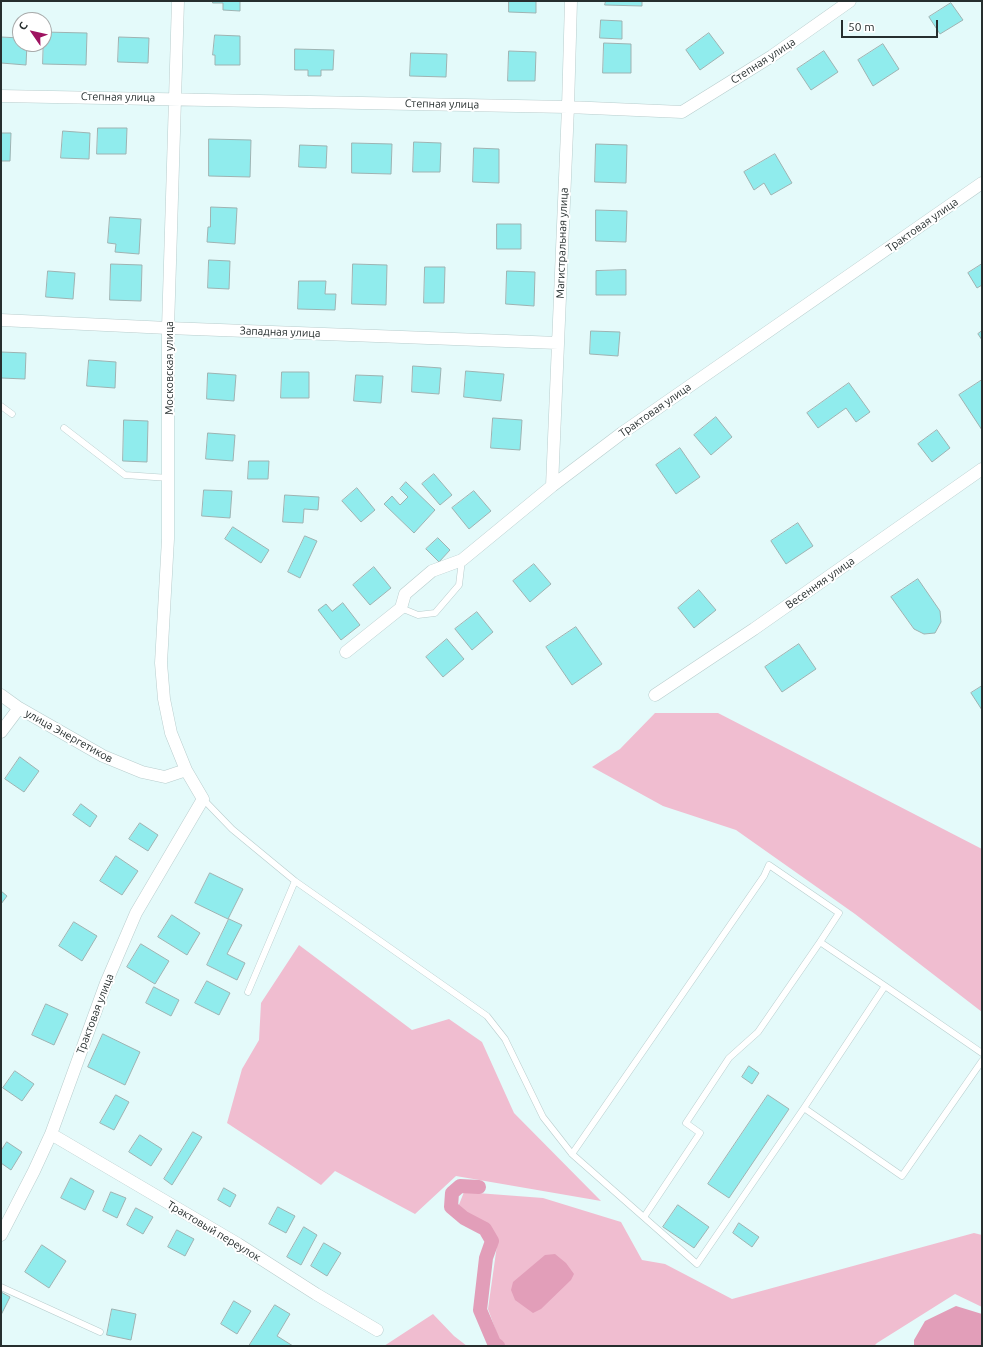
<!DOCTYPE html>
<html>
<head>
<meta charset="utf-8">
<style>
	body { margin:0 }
	#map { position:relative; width:983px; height:1347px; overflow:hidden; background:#e4fafa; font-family:Ubuntu,sans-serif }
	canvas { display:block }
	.frame { position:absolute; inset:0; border:2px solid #262e2e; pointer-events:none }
	.north { position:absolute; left:12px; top:12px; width:40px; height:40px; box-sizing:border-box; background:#fff; border:1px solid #a8abab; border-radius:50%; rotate:304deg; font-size:11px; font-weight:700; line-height:16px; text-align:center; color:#262e2e }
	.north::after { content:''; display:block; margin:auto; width:14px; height:18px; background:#9e1361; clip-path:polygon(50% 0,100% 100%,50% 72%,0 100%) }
	.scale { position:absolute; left:841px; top:20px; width:97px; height:18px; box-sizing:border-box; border:2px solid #262e2e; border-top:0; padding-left:5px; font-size:12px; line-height:14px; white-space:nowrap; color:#262e2e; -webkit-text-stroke:3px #fff; paint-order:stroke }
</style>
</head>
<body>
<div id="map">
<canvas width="983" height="1347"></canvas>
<div class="frame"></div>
<div class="north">С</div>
<div class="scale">50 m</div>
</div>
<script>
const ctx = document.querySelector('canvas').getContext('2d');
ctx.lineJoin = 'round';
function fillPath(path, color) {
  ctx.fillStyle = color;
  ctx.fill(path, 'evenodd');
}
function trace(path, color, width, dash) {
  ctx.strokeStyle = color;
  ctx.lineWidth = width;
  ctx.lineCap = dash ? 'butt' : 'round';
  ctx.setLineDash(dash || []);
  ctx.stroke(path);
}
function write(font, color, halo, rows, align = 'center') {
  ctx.font = font + ' Ubuntu,sans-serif';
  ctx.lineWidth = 4;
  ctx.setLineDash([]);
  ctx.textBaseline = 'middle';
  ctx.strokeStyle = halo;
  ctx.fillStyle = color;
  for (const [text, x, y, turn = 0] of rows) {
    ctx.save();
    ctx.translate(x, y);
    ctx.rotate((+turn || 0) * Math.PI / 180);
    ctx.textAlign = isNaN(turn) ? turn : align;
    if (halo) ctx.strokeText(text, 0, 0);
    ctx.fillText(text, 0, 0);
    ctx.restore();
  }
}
fillPath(new Path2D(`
	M655 713H718L982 849V1012L855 914 736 830 663 806 592 767 620 749Z
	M299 945 412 1030 449 1019 482 1042 514 1113 601 1201 456 1176 415 1214 335 1171 321 1185 227 1123 242 1069 259 1040 261 1003Z
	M464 1192 543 1198 621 1222 642 1260 665 1264 732 1299 974 1233 982 1235V1307L955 1294 877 1343 874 1346H504L500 1342 488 1309 498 1238 458 1207Z
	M433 1314 454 1336 467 1346H384Z`), '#f0bdd0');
fillPath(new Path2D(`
	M555 1254 566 1263 574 1274 571 1280 541 1309 533 1313 515 1300 511 1290 513 1282 545 1255Z
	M956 1306 982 1314V1346H914V1340L925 1321Z`), '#e29eb9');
trace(new Path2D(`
	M479 1187 460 1186 452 1193 451 1207 464 1218 485 1229 492 1241 486 1258 480 1310 494 1343 498 1346`), '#e29eb9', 14);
const building = new Path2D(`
	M213 1H240V11L223 10V3H213Z
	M509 1H536V13L509 12Z
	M606 1H642V6L605 5Z
	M951 3 963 20 940 34 929 17Z
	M601 20 622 21V39L600 38Z
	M44 32 87 33 86 65 43 64Z
	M709 33 724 53 700 70 686 50Z
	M215 35 240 36V65H215V55H213Z
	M1 37 20 38V44H27L26 65 1 63Z
	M119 37 149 38 148 63 118 62Z
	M604 43 631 44V73H603Z
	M883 44 899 69 873 86 858 60Z
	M295 49 334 50 333 70H321V76H308V70H295Z
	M509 51 536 52 535 81H508Z
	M824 51 838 72 811 90 797 69Z
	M411 53 447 54 446 77 410 76Z
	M98 128H127L126 154H97Z
	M63 131 90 133 89 159 61 158Z
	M1 133H11L10 161H1Z
	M209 139 251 140 250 177 209 176Z
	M414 142 441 143 440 172H413Z
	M352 143 392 144 391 174 352 173Z
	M596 144 627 145 626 183 595 182Z
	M300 145 327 146 326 168 299 167Z
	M474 148 499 149V183L473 182Z
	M775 154 792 183 771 195 764 183 754 190 744 172Z
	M211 207 237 208 235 244 207 242 208 227H210Z
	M596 210 627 211 626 242 596 241Z
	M110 217 141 219 139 254 115 252 116 244 108 243Z
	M497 224H521V249H497Z
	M209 260 230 261 229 289 208 288Z
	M111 264 142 265 141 301 110 300Z
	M353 264 387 265 386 305 352 304Z
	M982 264V285L977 288 968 273Z
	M425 267H445L444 303H424Z
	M626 270V295H596V271Z
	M48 271 75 273 73 299 46 297Z
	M507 271 535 272 534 306 506 304Z
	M299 281H326L325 294H336L335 310 298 309Z
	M591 331 620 332 618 356 590 354Z
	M982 331V340L978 334Z
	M1 352 26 353 25 379 1 378Z
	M89 360 116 362 115 388 87 386Z
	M413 366 441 368 439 394 412 392Z
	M466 371 504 374 501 401 464 397Z
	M282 372H309V398H281Z
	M208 373 236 375 234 401 207 399Z
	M356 375 383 376 381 403 354 401Z
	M982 380V430L959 395Z
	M849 383 870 412 856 422 846 408 818 428 807 413Z
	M716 417 732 437 711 455 694 435Z
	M493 418 522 420 520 450 491 448Z
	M124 420 148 421 147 462 123 461Z
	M937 430 950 448 932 462 918 444Z
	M208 433 235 435 233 461 206 459Z
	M680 448 700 477 676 494 656 465Z
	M249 461H269L268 479H248Z
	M434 474 452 495 440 505 422 484Z
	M406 482 435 510 414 533 384 504 392 496 400 505 408 497 400 489Z
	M357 488 375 510 361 522 342 501Z
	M204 490 232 491 230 518 202 516Z
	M474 491 491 511 469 529 452 508Z
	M285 495 319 497 318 510 304 509 303 523 283 522Z
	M798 523 813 546 786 564 771 541Z
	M233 527 269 550 261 563 225 539Z
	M305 536 317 541 300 578 288 572Z
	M438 538 450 550 439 562 426 549Z
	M534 564 551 584 530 602 513 581Z
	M374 567 391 588 370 605 353 585Z
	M918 579 940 611 941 622 935 633 924 634 914 629 891 597Z
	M699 590 716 610 694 628 678 608Z
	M343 603 360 625 341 640 318 610 326 604 332 611Z
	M477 612 493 632 472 650 455 629Z
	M576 627 602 664 572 685 546 647Z
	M447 639 464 659 443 677 426 657Z
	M799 644 816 669 782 692 765 667Z
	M982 686V710L971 693Z
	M20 757 39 771 24 792 5 779Z
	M81 804 97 816 90 827 73 815Z
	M140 823 158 835 148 851 129 839Z
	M116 856 138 871 122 895 100 881Z
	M210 873 243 889 228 919 195 903Z
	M1 891 7 896 1 904Z
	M172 915 200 933 187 955 158 937Z
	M229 919 242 925 227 954 245 963 237 980 207 965Z
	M74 922 97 936 82 961 59 946Z
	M141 944 169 961 155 984 127 967Z
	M207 981 230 993 219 1015 195 1003Z
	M154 987 179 1000 171 1016 146 1003Z
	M46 1004 68 1014 54 1045 32 1035Z
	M103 1034 140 1052 125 1085 88 1067Z
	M749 1066 759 1073 752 1084 742 1077Z
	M15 1071 34 1084 22 1101 3 1088Z
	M116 1095 129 1102 114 1130 100 1123Z
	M768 1095 789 1109 729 1198 708 1184Z
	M193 1132 202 1137 172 1185 164 1179Z
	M140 1135 162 1149 151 1166 129 1152Z
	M7 1142 22 1152 11 1170 1 1163V1151Z
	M71 1178 94 1191 85 1210 61 1198Z
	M224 1188 236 1195 230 1207 218 1200Z
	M111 1192 126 1198 117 1218 103 1211Z
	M678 1205 709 1227 694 1248 663 1227Z
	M278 1207 295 1216 286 1233 269 1224Z
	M136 1208 153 1217 143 1234 127 1225Z
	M739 1223 759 1237 752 1247 733 1233Z
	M304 1227 317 1235 301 1265 287 1257Z
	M177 1230 194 1239 185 1256 168 1247Z
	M324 1243 341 1253 327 1276 311 1266Z
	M42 1245 66 1261 49 1288 25 1272Z
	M1 1292 10 1297 1 1315Z
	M234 1301 251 1311 237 1334 221 1324Z
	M275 1305 290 1314 277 1336 293 1346H249Z
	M112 1309 136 1314 131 1340 107 1335Z`);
fillPath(building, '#90eced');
trace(building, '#9eb3b2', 1);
const service = new Path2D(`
	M1 406 12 414
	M64 428 125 475 169 478
	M401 608 418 615 435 613 459 585 462 560
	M203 799 232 829 295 881 487 1016 505 1039 543 1117 572 1154 697 1264 804 1108 885 986 820 942 839 913 769 865 764 876 572 1154
	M885 986 982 1053
	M248 992 295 881
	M804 1108 902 1176 982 1061
	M644 1217 700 1133 686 1123 729 1058 758 1032 820 942
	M1 1287 100 1332`);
const minor = new Path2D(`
	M1 96 568 107 682 112 772 56 850 1
	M1 320 168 328 558 343
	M552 486 568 107 571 1
	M346 652 401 608 405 594 432 571 462 560 552 486 622 433 982 183
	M1 695 19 708 103 756 142 772 165 777 186 770
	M655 695 754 629 982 469
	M1 732 19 708
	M51 1134 238 1244 316 1294 377 1330
	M1 1235 34 1171 51 1134 106 983 136 913 203 799 186 770 171 733 164 699 161 663 168 539V328L178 1`);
trace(service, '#b8cdcd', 7);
trace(minor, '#b8cdcd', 13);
trace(service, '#fff', 6);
trace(minor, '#fff', 12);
write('11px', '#262e2e', '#fff', [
	["Степная улица",763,61,-33],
	["Степная улица",118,97,1],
	["Степная улица",442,104,1],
	["Трактовая улица",922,225,-35],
	["Магистральная улица",562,243,-88],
	["Западная улица",280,332,2],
	["Московская улица",169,368,-90],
	["Трактовая улица",655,410,-35],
	["Весенняя улица",820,583,-35],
	["улица Энергетиков",69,736,29],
	["Трактовая улица",95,1014,-69],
	["Трактовый переулок",214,1231,31]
]);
</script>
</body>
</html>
